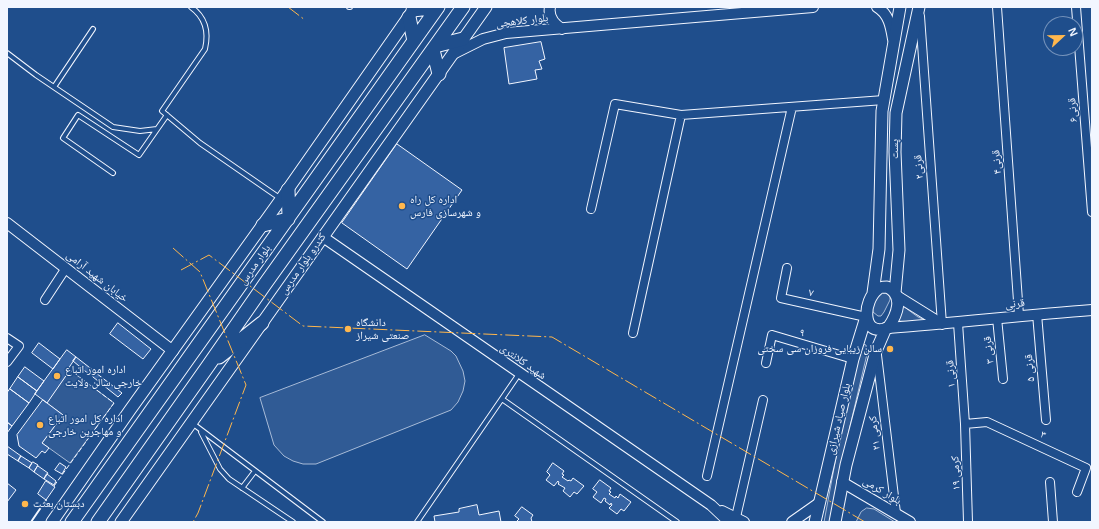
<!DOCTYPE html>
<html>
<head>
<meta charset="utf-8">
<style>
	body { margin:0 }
	#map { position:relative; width:1099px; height:529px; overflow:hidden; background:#1f4e8c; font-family:Helvetica,sans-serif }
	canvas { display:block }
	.frame { position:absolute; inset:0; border:8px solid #f2f6ff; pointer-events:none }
	.north { position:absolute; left:1043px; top:16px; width:40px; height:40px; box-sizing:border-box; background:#1f4e8c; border:1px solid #7391ba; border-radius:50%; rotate:68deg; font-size:11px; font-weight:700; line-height:16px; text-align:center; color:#f2f6ff }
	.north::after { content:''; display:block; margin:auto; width:14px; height:18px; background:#ffb74d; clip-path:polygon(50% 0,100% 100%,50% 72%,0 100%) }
</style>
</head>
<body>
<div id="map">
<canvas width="1099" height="529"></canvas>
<div class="frame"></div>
<div class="north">N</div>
</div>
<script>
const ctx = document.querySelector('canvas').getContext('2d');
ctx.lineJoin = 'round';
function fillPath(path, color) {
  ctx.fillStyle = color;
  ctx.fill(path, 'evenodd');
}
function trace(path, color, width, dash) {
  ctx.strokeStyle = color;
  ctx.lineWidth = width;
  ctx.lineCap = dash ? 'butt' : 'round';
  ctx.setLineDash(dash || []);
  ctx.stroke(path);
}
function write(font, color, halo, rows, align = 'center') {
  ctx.font = font + ' Helvetica,"Noto Naskh Arabic",sans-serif';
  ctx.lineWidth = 3;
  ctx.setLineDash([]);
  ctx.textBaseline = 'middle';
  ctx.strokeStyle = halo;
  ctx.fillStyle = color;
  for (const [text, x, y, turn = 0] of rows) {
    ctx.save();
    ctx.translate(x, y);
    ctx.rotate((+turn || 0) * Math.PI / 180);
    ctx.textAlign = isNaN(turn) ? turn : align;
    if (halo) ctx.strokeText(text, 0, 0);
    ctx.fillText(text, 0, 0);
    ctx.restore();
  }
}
const built = new Path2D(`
	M885 289 890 296V300L884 312 881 316H878L873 312 872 306 875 296Z
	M903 306 918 317 932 323 897 321Z
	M425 335 451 351 456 356 463 371 465 381 463 391 458 402 451 410 316 464H303L293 461 284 456 274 445 260 398Z
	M862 344 866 345 867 354 842 460 830 522H824L845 409Z
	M70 370 114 403 70 463 42 443 63 415 47 403Z
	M867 508 874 509 895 522H856L861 512Z`);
fillPath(built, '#305b95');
trace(built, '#a8bbd7', 1);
const building = new Path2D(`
	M541 42 545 59 539 61 542 69 535 70 537 79 509 84 504 48Z
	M397 144 462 190 407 269 342 223Z
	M118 323 151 349 143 359 110 334Z
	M39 343 60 359 53 369 32 353Z
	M67 350 76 357 68 369 70 370 47 403 35 394Z
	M76 357 94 371 90 375 73 361Z
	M25 367 44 381 37 391 18 377Z
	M96 373 122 393 118 397 93 377Z
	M18 377 37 391 29 403 10 389Z
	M10 389 29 403 12 426 7 422V393Z
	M43 400 63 415 42 443 49 448 45 453 42 451 36 458 19 446 17 435Z
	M7 422 12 426 7 433Z
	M7 446 21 456 18 461 7 454Z
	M21 456 32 463 29 468 18 461Z
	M33 462 38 465 34 472 29 468Z
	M60 463 66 467 62 474 55 470Z
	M553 463 564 471 562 474 564 475 562 477 568 481 569 480 571 481 573 478 584 486 577 494 574 492 570 497 563 491 565 488 558 484 559 483 558 481 554 486 546 480 550 475 547 472Z
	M38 466 48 473 44 479 34 472Z
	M47 474 56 481 54 485 44 479Z
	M600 480 611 488 609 491 611 492 609 494 615 498 616 496 618 498 620 494 631 502 624 511 621 509 617 514 609 508 612 505 611 503 610 505 605 501 606 499 604 498 601 503 593 497 597 492 593 489Z
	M46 481 55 487 46 500 38 494Z
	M7 483 16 490 7 502Z
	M477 505 479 515 499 511 501 522H435L434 516 459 512V509Z
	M522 507 533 515 531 518 532 522H516L519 519 515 516Z`);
fillPath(building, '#3563a3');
trace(building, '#f2f6ff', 1);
const service = new Path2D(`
	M191 7C205 17 209 32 205 49L162 111 200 143 281 199
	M349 7H350
	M7 53 36 75 113 127 140 131 157 129
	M54 87 93 29
	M113 173 63 138 78 115 139 155 167 115
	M502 399 677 522
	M192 423 323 522
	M201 432 220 469 229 479 293 522
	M242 488 255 471
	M417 522 519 374`);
const minor = new Path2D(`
	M997 7 1019 315
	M1076 7 1092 212
	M920 16 942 324
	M591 209 615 104 681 115 884 100
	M787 268 781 298 866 317
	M45 300 66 268
	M1037 314 1046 420
	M997 318 1003 379
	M958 323 965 424 968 522
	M633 333 681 115
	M7 338 19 346 7 362
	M877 355 896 513
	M766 363 772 335 853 359
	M965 424 987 422 1086 468 1077 492
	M707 476 792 107
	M1050 482 1053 522
	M736 517 763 400`);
const tertiary = new Path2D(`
	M550 7C548 17 554 24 562 29
	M877 7C889 14 891 27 893 39
	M453 54 483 39 506 33 813 7
	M7 223 173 351
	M323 237 711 505 729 522
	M897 296 942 324
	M888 328C956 323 1024 315 1092 310
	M842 482 910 522
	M722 511 744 522
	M792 522 819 503`);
const secondary = new Path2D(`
	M887 287C905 295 897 315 888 328 860 338 863 300 878 289 880 287 883 287 887 287Z
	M873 293 879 249 882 111 900 7
	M895 293 899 250 895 152 896 113 919 7
	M52 522 130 410 279 202 412 12
	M121 522 486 7
	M815 522 853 359 866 317
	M835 522 846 465 876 351 886 328`);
const primary = new Path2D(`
	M413 10 438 7
	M409 17 414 41
	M435 46 463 39
	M433 50 439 74
	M288 190 289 216
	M263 225 288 219
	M219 357 262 323
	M72 522 438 7
	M98 522 208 366 265 284 463 7`);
trace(service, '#f2f6ff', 6);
trace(minor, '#f2f6ff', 10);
trace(tertiary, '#f2f6ff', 12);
trace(secondary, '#f2f6ff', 13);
trace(primary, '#f2f6ff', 15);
trace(service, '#1f4e8c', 4);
trace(minor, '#1f4e8c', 8);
trace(tertiary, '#1f4e8c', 10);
trace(secondary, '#1f4e8c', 11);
trace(primary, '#1f4e8c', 13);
trace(new Path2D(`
	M54 486 114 403 70 370`), '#f2f6ff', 1, [5, 2]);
trace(new Path2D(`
	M31 522 46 500`), '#f2f6ff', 2);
trace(new Path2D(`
	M288 7 305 20
	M173 248 200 272 246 385 198 513 193 522
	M181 270 209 255 303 326 552 337 865 522`), '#ffb74d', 1, [14, 3, 2, 3]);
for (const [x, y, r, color] of [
	[402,206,4,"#ffb74d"],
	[348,329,4,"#ffb74d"],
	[890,349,4,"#ffb74d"],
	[57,376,4,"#ffb74d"],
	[40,425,4,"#ffb74d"],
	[25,504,4,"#ffb74d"]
]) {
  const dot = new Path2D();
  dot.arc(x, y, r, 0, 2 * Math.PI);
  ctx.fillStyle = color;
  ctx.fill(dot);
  trace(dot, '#1f4e8c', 1.5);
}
write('11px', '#f2f6ff', '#1f4e8c', [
	["بلوار کلاهچی",522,21,-7],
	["قرنی۶",1073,110,-94],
	["پست",895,149,-90],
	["قرنی۴",997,162,-94],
	["قرنی۲",919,167,-94],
	["کندرو بلوار مدرس",303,264,-55],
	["بلوار مدرس",255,265,-55],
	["خیابان شهید آرامی",97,277,38],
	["۷",811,293,12],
	["قرنی",1015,304,-6],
	["۹",802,333,16],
	["قرنی ۳",989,350,-96],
	["شهید کلانتری",523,362,35],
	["قرنی ۵",1030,368,-95],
	["قرنی ۱",951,374,-94],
	["بلوار صیاد شیرازی",839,419,-77],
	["کرمی ۲۱",875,433,-97],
	["۳",1043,435,25],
	["کرمی ۱۹",956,473,-92],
	["بلوار کرمی",882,491,31]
]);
write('11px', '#f2f6ff', '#1f4e8c', [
	["اداره کل راه",410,200],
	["و شهرسازی فارس",410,213],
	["دانشگاه",356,323],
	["صنعتی شیراز",356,336],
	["سالن زیبایی فروزان سی سختی",882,349,"right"],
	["اداره امور اتباع",65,370],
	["خارجی سالن ولایت",65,383],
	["اداره کل امور اتباع",48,419],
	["و مهاجرین خارجی",48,432],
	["دبستان بعثت",33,504]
], 'left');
</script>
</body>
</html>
